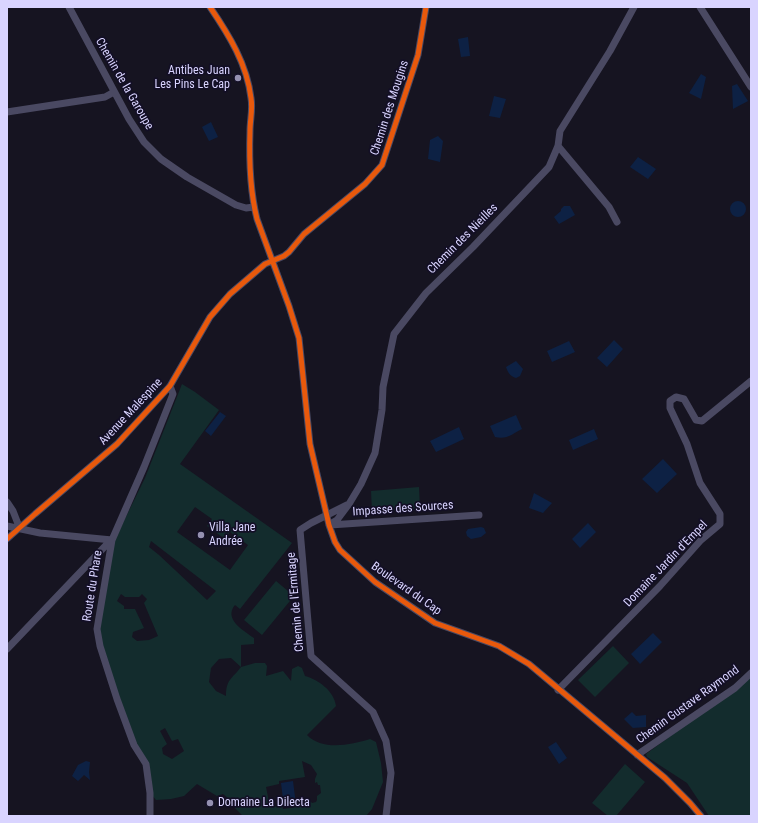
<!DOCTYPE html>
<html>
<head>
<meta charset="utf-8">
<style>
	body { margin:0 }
	#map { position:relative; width:758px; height:823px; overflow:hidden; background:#161421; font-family:"Roboto Condensed",sans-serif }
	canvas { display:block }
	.frame { position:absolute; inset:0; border:8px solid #d9d4ff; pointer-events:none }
</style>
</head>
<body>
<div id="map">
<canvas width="758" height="823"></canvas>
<div class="frame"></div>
</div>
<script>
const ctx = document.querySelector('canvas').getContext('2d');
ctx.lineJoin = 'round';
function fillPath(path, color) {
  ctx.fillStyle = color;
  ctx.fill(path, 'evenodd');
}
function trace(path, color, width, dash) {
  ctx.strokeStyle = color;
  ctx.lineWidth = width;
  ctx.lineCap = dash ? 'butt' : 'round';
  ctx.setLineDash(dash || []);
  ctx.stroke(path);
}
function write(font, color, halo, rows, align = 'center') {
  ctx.font = font + ' "Roboto Condensed",sans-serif';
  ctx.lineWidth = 3.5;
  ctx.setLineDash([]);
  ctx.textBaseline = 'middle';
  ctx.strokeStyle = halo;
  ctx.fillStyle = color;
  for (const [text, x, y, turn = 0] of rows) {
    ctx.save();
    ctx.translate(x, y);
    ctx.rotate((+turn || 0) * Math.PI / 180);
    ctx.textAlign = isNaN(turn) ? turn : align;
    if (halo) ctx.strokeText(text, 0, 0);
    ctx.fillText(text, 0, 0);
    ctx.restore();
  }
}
fillPath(new Path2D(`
	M182 384 195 392 219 410 180 464 292 543 240 609 235 605C223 619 244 631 254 638V644L241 645V667L255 663H265L267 666 266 676 283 671 291 681 292 669 298 666 302 668 305 676C319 680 334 691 336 706L307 735C322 751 351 745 370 739L376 742 381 763 383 782 372 809 366 816H243L233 806 227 803 228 798 223 794 217 796 197 784 184 796 171 799 156 800 150 793 146 764 134 745 97 629 114 541 145 478ZM195 507 212 519 207 526 225 539 230 532 248 545 230 570 177 532ZM151 541 216 591 207 600 159 555 149 547ZM121 594 125 597H139L142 594 147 599 144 603 158 636 149 640 137 641 132 637 133 632 144 628 135 609H124V606L117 601ZM231 658 241 667C232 679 226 679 226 696L216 691 209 682 211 668 219 659ZM165 728 172 741 178 739 184 751 172 759 163 754 162 748 167 744 160 731ZM302 761 311 765 317 774 315 779V783L317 782 318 785H320L321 793 317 796V800L316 802 312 803 310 801 298 803 297 807 283 809 282 806 270 807 266 787 279 784V781L305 777Z
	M419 487 420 509 372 512 371 491Z
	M276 581 294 596 262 635 244 620Z
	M613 646 629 663 595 697 578 680Z
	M751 677V816H709L687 783 647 757 646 754Z
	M625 764 645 782 616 816H608L592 803Z`), '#132c2d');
fillPath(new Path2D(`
	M468 37 470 56 461 57 458 39Z
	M701 74 706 77 701 99 689 93Z
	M737 84 748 101 733 109 732 86Z
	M494 96 506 99 500 118 489 116Z
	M211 122 218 137 209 141 202 127Z
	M438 136 443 141 440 162 428 159 430 140Z
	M638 157 656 169 648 179 630 167Z
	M730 209a8 8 0 1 1 16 0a8 8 0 1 1-16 0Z
	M564 206H570L575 215 559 224 554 217 561 211V209Z
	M614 340 623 349 607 367 597 358Z
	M569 341 575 352 552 362 547 351Z
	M516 361 523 369 520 376 516 378C510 376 508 373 506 367Z
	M220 412 226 416 211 436 205 431Z
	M516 415 522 429C512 434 507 440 495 437L490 426Z
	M459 427 464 439 436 452 430 441Z
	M594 429 598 439 573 450 569 440Z
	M663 459 677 474 657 493 642 479Z
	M534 493 552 503 543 513 529 508Z
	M588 523 596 532 580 548 572 539Z
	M481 527 484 528 486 533 481 537 471 539 467 536 466 532 468 529Z
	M653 633 662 642 640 664 631 654Z
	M632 712 636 716 646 715V727L633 728 624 719Z
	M556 742 567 758 559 764 548 747Z
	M86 761 90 762 89 772 90 780 84 775 78 781 72 776 78 765Z
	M293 781 296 805 284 807 281 783Z`), '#0d2144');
trace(new Path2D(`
	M69 7 129 119 144 142 161 159 187 177 236 205 246 208 254 207
	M210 7C229 35 247 64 251 98 253 109 250 120 250 131 249 160 250 191 257 219L289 306 299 338 310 444 329 525 335 542 340 550 375 582 435 623 499 646 529 664 665 778 690 803 701 816
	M700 7 751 87
	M7 112 105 97 114 92
	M558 146 609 207 617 222
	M7 502 13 511 20 529
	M347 505 311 523 300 530 311 656 373 712 386 741 391 773 386 816
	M329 525 337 520 349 504 361 484 375 453 382 410 383 387 394 334 426 293 473 247 549 167 558 146 560 131 610 51 634 7
	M330 525 479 515
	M7 526 40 533 112 540
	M7 539 35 514 117 444 170 386 210 317 230 294 265 264 284 256 289 252 304 234 365 184 382 165 418 55 426 7
	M7 649 111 540
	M558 690 660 586 701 540 720 524V514L700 483 687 444 670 408V401L676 397 684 399 696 420 702 421 751 381
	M637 755 735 688 751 673
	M150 816V793L146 764 134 745 117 699 100 646 97 629 112 540 144 467 173 394 170 386`), '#4a4962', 7);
trace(new Path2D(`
	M210 7C229 35 247 64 251 98 253 109 250 120 250 131 249 160 250 191 257 219L289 306 299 338 310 444 329 525 335 542 340 550 375 582 435 623 499 646 529 664 665 778 690 803 701 816
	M7 539 35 514 117 444 170 386 210 317 230 294 265 264 284 256 289 252 304 234 365 184 382 165 418 55 426 7`), '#e8590c', 5);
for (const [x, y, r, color] of [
	[238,78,4,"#9591b1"],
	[201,535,4,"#9591b1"],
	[210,803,4,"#9591b1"]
]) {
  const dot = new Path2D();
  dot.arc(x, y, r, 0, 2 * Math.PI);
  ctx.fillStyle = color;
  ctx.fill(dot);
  trace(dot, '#130f26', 1.5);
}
write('12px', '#d9d4ff', '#130f26', [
	["Antibes Juan",230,71,"right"],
	["Les Pins Le Cap",230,85,"right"],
	["Villa Jane",209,528],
	["Andrée",209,542],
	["Domaine La Dilecta",218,803]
], 'left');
write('12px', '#d9d4ff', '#130f26', [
	["Chemin de la Garoupe",124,84,60],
	["Chemin des Mougins",390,108,-72],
	["Chemin des Nieilles",463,239,-45],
	["Avenue Malespine",131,412,-47],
	["Impasse des Sources",403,509,-4],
	["Domaine Jardin d'Empel",666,564,-46],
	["Route du Phare",93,586,-81],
	["Boulevard du Cap",406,589,35],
	["Chemin de l'Ermitage",296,602,-95],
	["Chemin Gustave Raymond",688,705,-36]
]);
</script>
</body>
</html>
